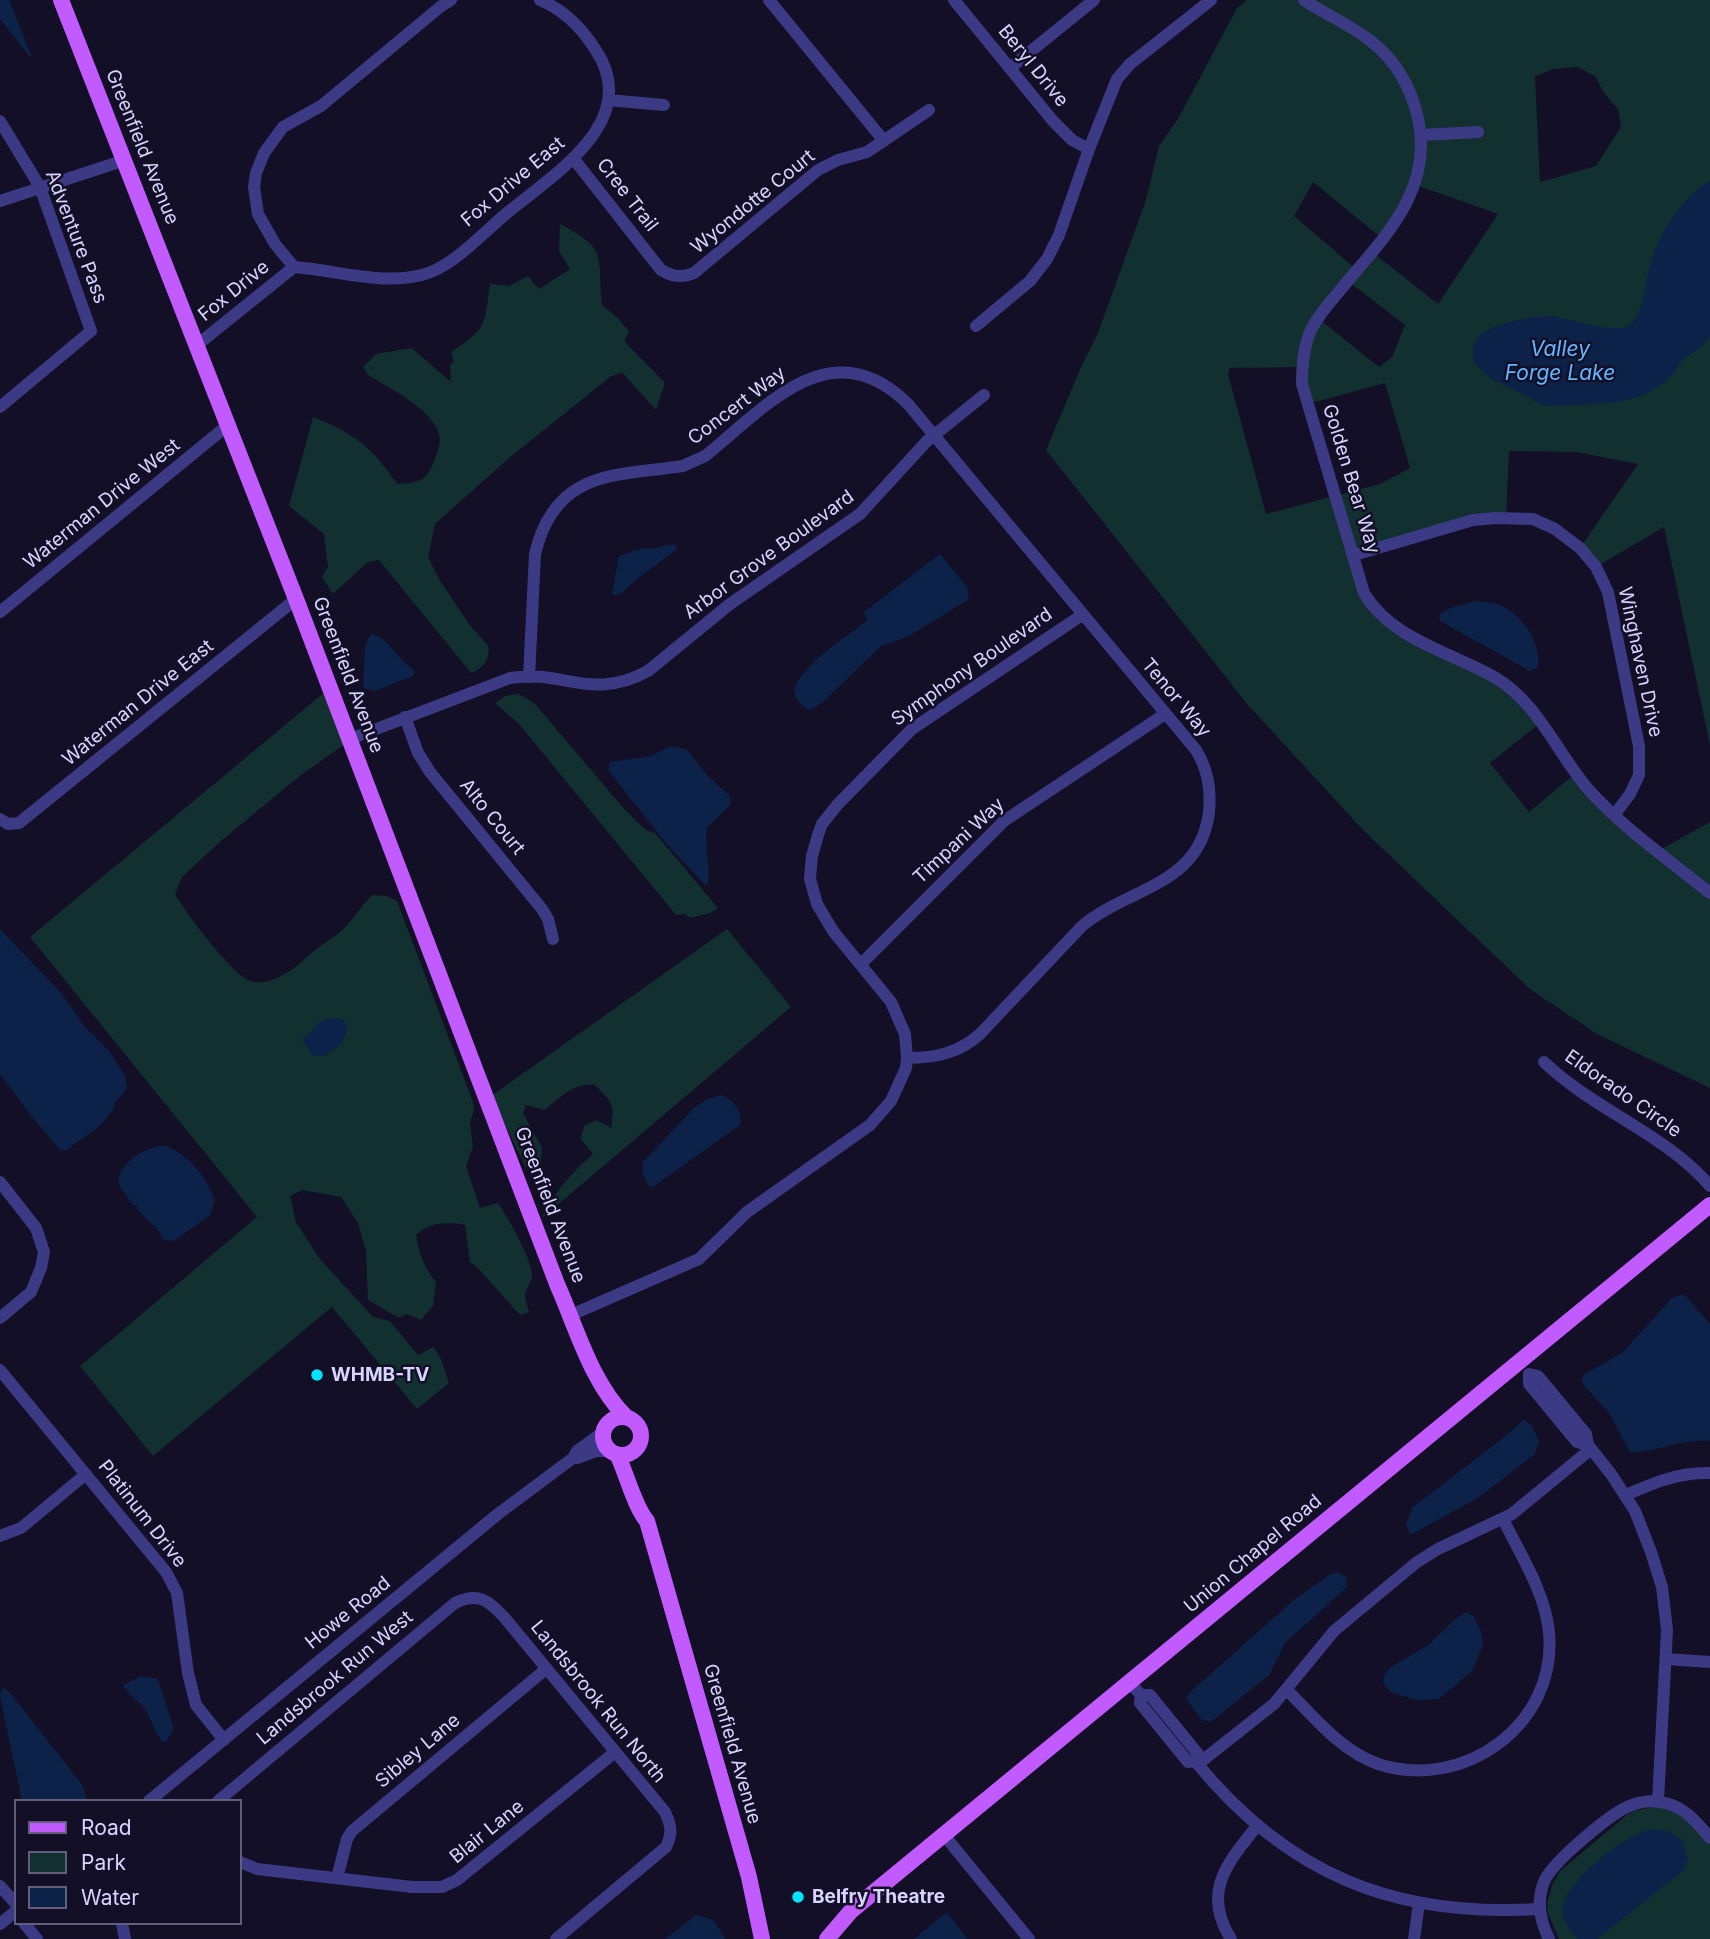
<!DOCTYPE html>
<html>
<head>
<meta charset="utf-8">
<style>
	body { margin:0 }
	#map { position:relative; width:1710px; height:1939px; overflow:hidden; background:#130f26; font-family:Inter,sans-serif }
	canvas { display:block }
	.legend { position:absolute; left:14px; top:1799px; width:228px; height:126px; box-sizing:border-box; background:#130f26; border:2px solid #625e7d; margin:0; padding:9px 12px; list-style:none; font-size:21px; color:#d9d4ff }
	.legend li { display:flex; align-items:center; gap:14px; height:35px }
	.legend b { width:35px; border:2px solid #625e7d }
</style>
</head>
<body>
<div id="map">
<canvas width="1710" height="1939"></canvas>
<ul class="legend">
<li><b style="height:9px;background:#c25bff"></b>Road</li>
<li><b style="height:19px;background:#12302f"></b>Park</li>
<li><b style="height:19px;background:#0c2248"></b>Water</li>
</ul>
</div>
<script>
const ctx = document.querySelector('canvas').getContext('2d');
ctx.lineJoin = 'round';
function fillPath(path, color) {
  ctx.fillStyle = color;
  ctx.fill(path, 'evenodd');
}
function trace(path, color, width, dash) {
  ctx.strokeStyle = color;
  ctx.lineWidth = width;
  ctx.lineCap = dash ? 'butt' : 'round';
  ctx.setLineDash(dash || []);
  ctx.stroke(path);
}
function write(font, color, halo, rows, align = 'center') {
  ctx.font = font + ' Inter,sans-serif';
  ctx.lineWidth = 5;
  ctx.setLineDash([]);
  ctx.textBaseline = 'middle';
  ctx.strokeStyle = halo;
  ctx.fillStyle = color;
  for (const [text, x, y, turn = 0] of rows) {
    ctx.save();
    ctx.translate(x, y);
    ctx.rotate((+turn || 0) * Math.PI / 180);
    ctx.textAlign = isNaN(turn) ? turn : align;
    if (halo) ctx.strokeText(text, 0, 0);
    ctx.fillText(text, 0, 0);
    ctx.restore();
  }
}
fillPath(new Path2D(`
	M1247 0H1710V745L1664 527 1596 567 1580 548 1638 464 1576 452 1509 451 1506 518 1354 555 1373 608 1498 679 1540 723 1490 763 1529 812 1576 773 1658 851 1710 822V1088L1597 1034 1531 990 1364 831 1248 705 1046 450 1081 367 1098 333 1146 200 1159 146 1178 119 1237 8ZM1577 67 1595 76 1604 93 1618 109 1621 127 1596 166 1540 182 1535 76 1554 69ZM1313 182 1383 239 1416 185 1498 214 1438 304 1372 252 1356 269 1294 216ZM1348 281 1405 325 1392 357 1379 367 1318 318ZM1302 367 1308 404 1385 383 1410 468 1380 484 1266 514 1228 374 1230 368Z
	M560 224C609 250 597 254 602 305L619 319 629 332 624 341 665 383 656 410 622 372 610 377 509 458 435 524 428 557 439 579 469 624 489 647C488 660 485 668 471 673L379 560 368 562 333 594 322 577 328 567 324 534 289 506 313 417C354 433 372 447 397 484 413 483 425 483 432 466 436 456 442 445 439 434 432 409 389 388 368 375L363 367 376 354 412 348 451 382 450 365 454 361 451 352C488 328 484 326 490 284L509 286 528 276 539 289 570 269 559 251Z
	M326 691 345 744 301 775 222 840 182 877 175 894C186 913 234 979 254 982 277 985 298 965 314 951 325 942 339 935 348 924 356 915 363 904 372 895L387 896 397 901 473 1102 474 1110 470 1122 473 1147 466 1166 480 1208 498 1203C508 1218 530 1256 532 1273 533 1281 526 1288 525 1295 525 1300 528 1307 529 1312L520 1315 477 1267 470 1262 465 1225C448 1221 429 1222 416 1235 419 1254 424 1267 436 1282L433 1306 421 1320 406 1314 399 1318 368 1300 366 1251 358 1223 341 1197 302 1190 290 1196 296 1222 319 1258 373 1317 390 1321 418 1355 433 1347 441 1359 449 1383 417 1409 332 1307 153 1456 80 1366 257 1217 30 937Z
	M519 694 535 704 625 810 646 830 655 833 718 908 710 913 690 918 685 914 676 915 519 724 495 703 505 696Z
	M727 929 791 1007 542 1218C551 1196 575 1169 593 1154L580 1138 585 1125 597 1120 611 1128C615 1104 612 1102 595 1085 572 1083 561 1098 544 1110L526 1105 523 1113 542 1148 540 1170 526 1168 491 1096Z
	M1653 1807 1672 1810 1695 1826 1710 1845V1939H1559L1548 1914 1547 1904 1552 1885 1560 1871 1628 1814 1634 1811Z`), '#12302f');
fillPath(new Path2D(`
	M0 0H9L32 57 29 56 0 19Z
	M1710 180V336C1703 349 1693 351 1683 360 1678 365 1675 372 1670 377 1658 390 1640 397 1623 401 1613 403 1553 408 1544 405 1537 403 1528 396 1521 393 1501 383 1461 370 1476 341 1484 325 1531 316 1549 316 1568 317 1617 337 1631 324 1645 310 1644 287 1649 270 1659 232 1677 203 1710 180Z
	M669 545H677L676 550 634 581 621 594 613 595 612 593 619 556 632 552 633 549 637 551 644 548 652 549Z
	M940 554 967 587 969 598 966 601 909 636 881 646 822 703 810 710C802 707 794 698 794 689 809 657 842 642 867 620L864 612Z
	M1476 601C1483 602 1492 602 1498 604 1521 613 1542 643 1538 667L1530 671 1440 621 1439 614 1453 607Z
	M371 634 381 637 405 663 414 670 413 676 375 691 363 688 365 646Z
	M670 746 686 749 709 777 729 795 731 804 708 827 706 834 709 879 706 886 665 842 608 770 610 762 651 756Z
	M0 929 62 994 85 1027 109 1051 125 1075 127 1088 114 1104 115 1107 101 1125 65 1151 60 1150 32 1117 0 1074Z
	M337 1018 344 1020 347 1028 343 1043 324 1056 312 1055 302 1039C316 1032 313 1018 337 1018Z
	M720 1095C732 1097 743 1112 740 1125L653 1187 649 1186 643 1174 642 1163 695 1107 704 1101Z
	M167 1146C190 1157 206 1176 215 1200L210 1215 174 1241 164 1240 155 1225H152L137 1209V1205H133L119 1185 118 1178C125 1159 146 1146 167 1146Z
	M1684 1294 1710 1324V1441C1683 1438 1657 1453 1630 1452L1609 1413 1585 1387 1582 1382 1583 1375 1622 1353 1672 1298Z
	M1524 1419 1532 1426 1539 1441 1535 1454 1478 1498 1410 1535 1406 1524 1413 1507 1507 1435Z
	M1337 1572 1346 1577 1347 1587 1285 1643 1269 1675 1211 1722 1202 1720 1186 1699 1190 1692 1294 1600 1329 1575Z
	M1466 1612 1474 1617 1481 1631 1483 1645 1472 1671 1439 1699 1416 1700 1391 1692 1383 1683 1384 1675 1391 1667 1427 1646 1454 1620Z
	M141 1676 158 1679 174 1729 167 1741 163 1742C155 1733 152 1722 146 1711 140 1701 128 1696 123 1685Z
	M2 1688 6 1689 12 1695 83 1786 87 1801H22L0 1696Z
	M1650 1829 1668 1831 1682 1840 1688 1859 1683 1871 1597 1939H1578C1570 1931 1560 1917 1563 1905 1570 1878 1624 1836 1650 1829Z
	M947 1912 967 1939H914Z
	M696 1915 713 1920 726 1939H665Z`), '#0c2248');
trace(new Path2D(`
	M769 0 884 141
	M954 0 1053 121 1072 140 1089 149
	M1304 0C1326 15 1351 25 1372 42 1396 61 1411 88 1418 118 1434 191 1384 237 1341 289 1330 303 1317 316 1310 332 1303 349 1302 366 1302 384L1364 593C1392 640 1451 652 1496 678 1537 702 1558 754 1588 789 1623 828 1669 860 1710 893
	M1010 68 1094 0
	M608 100 664 105
	M0 121 40 187 91 331 0 407
	M1422 135 1478 132
	M573 158 661 270C673 277 682 278 694 273L818 170 838 160 867 152 929 110
	M0 201 125 160
	M294 267C337 270 390 288 431 272 458 261 485 231 507 213 554 174 644 120 595 49 581 27 564 10 540 0
	M294 267 275 244 258 214 254 187 256 173 264 153 283 127 321 106 440 7 451 0
	M976 326 1030 281 1047 259 1059 235 1089 149 1117 79 1130 64 1211 0
	M197 345 294 267
	M1354 555 1473 520 1496 518 1533 519 1555 529 1580 548 1596 567 1608 592 1639 746V775L1630 794 1615 814
	M0 612 228 425
	M529 677 535 554C555 470 614 476 683 466L705 456C766 407 831 328 908 404L1196 750C1208 770 1211 789 1209 812 1200 886 1129 887 1082 926L980 1034C959 1053 936 1058 907 1058
	M405 717 418 753 430 772 542 909 548 919 553 939
	M350 739 510 678C563 669 591 702 648 671L730 604 860 514 927 441 984 395
	M0 819 8 824 19 823 296 599
	M861 964 1004 821 1165 714
	M1544 1062C1594 1110 1664 1133 1710 1186
	M0 1182 36 1228 44 1252 41 1268 31 1292 0 1318
	M571 1315 699 1259 747 1212 870 1125 891 1101 906 1068 907 1058 905 1034 891 1002 833 931 817 904 810 879 812 856 818 835 822 824 838 804 912 729 1082 615
	M0 1370 166 1572 177 1593 188 1673 196 1705 224 1740
	M1588 1445 1577 1442 1529 1384V1374L1538 1376 1586 1434 1588 1445 1611 1474 1635 1511 1651 1552 1662 1587 1667 1630 1658 1801
	M577 1458 596 1451H612
	M1626 1495C1653 1483 1679 1472 1710 1473
	M0 1536 21 1528 86 1474
	M1666 1659 1710 1662
	M1130 1683 1141 1695 1140 1703 1188 1762 1195 1761 1198 1754 1150 1695H1141
	M1287 1690C1314 1717 1341 1751 1378 1764 1464 1792 1558 1724 1549 1632 1545 1592 1520 1554 1503 1519
	M1195 1761C1287 1874 1394 1918 1539 1909
	M1198 1764 1274 1704 1334 1631 1417 1562 1438 1549 1512 1514 1591 1449
	M149 1801 498 1514 573 1458 577 1451 603 1432
	M218 1801 455 1603C478 1592 488 1600 504 1617L665 1812C671 1825 673 1833 666 1847L556 1939
	M944 1835 1029 1939
	M240 1862 257 1869 412 1887H442L457 1880 614 1753
	M337 1878 347 1839 352 1831 546 1669
	M0 1886 16 1904
	M24 1923 37 1939
	M122 1923 125 1939
	M0 1924 16 1911
	M1231 1939C1201 1892 1228 1862 1257 1826
	M1414 1939 1419 1903
	M1549 1939C1540 1921 1536 1902 1544 1882 1551 1863 1608 1816 1627 1807 1636 1803 1649 1800 1659 1802 1682 1804 1696 1821 1710 1838`), '#3d3a85', 12);
trace(new Path2D(`
	M61 0 296 599 557 1284C577 1329 591 1382 626 1417
	M603 1436a19 19 0 1 1 38 0a19 19 0 1 1-38 0Z
	M617 1454C626 1472 635 1508 647 1521L749 1877 762 1939
	M827 1939 851 1911 1710 1205`), '#c25bff', 16);
for (const [x, y, r, color] of [
	[317,1375,7,"#00e5ff"],
	[798,1897,7,"#00e5ff"]
]) {
  const dot = new Path2D();
  dot.arc(x, y, r, 0, 2 * Math.PI);
  ctx.fillStyle = color;
  ctx.fill(dot);
  trace(dot, '#130f26', 2.5);
}
write('19px', '#d9d4ff', '#130f26', [
	["Beryl Drive",1033,66,51],
	["Greenfield Avenue",142,147,68],
	["Fox Drive East",513,182,-40],
	["Cree Trail",627,195,52],
	["Wyondotte Court",753,202,-39],
	["Adventure Pass",76,237,69],
	["Fox Drive",234,291,-39],
	["Concert Way",737,406,-37],
	["Golden Bear Way",1351,479,73],
	["Waterman Drive West",102,504,-39],
	["Arbor Grove Boulevard",769,555,-36],
	["Winghaven Drive",1640,662,78],
	["Symphony Boulevard",972,667,-35],
	["Greenfield Avenue",348,675,69],
	["Tenor Way",1176,698,50],
	["Waterman Drive East",138,703,-39],
	["Alto Court",492,817,51],
	["Timpani Way",959,841,-43],
	["Eldorado Circle",1623,1094,35],
	["Greenfield Avenue",550,1205,69],
	["Platinum Drive",142,1514,52],
	["Union Chapel Road",1253,1554,-40],
	["Howe Road",348,1613,-39],
	["Landsbrook Run West",335,1678,-40],
	["Landsbrook Run North",598,1702,51],
	["Greenfield Avenue",732,1744,74],
	["Sibley Lane",418,1751,-40],
	["Blair Lane",487,1832,-39]
]);
write('bold 19px', '#d9d4ff', '#130f26', [
	["WHMB-TV",331,1375],
	["Belfry Theatre",812,1897]
], 'left');
write('italic 21px', '#62b6ff', '#130f26', [
	["Valley",1560,350],
	["Forge Lake",1560,374]
]);
</script>
</body>
</html>
